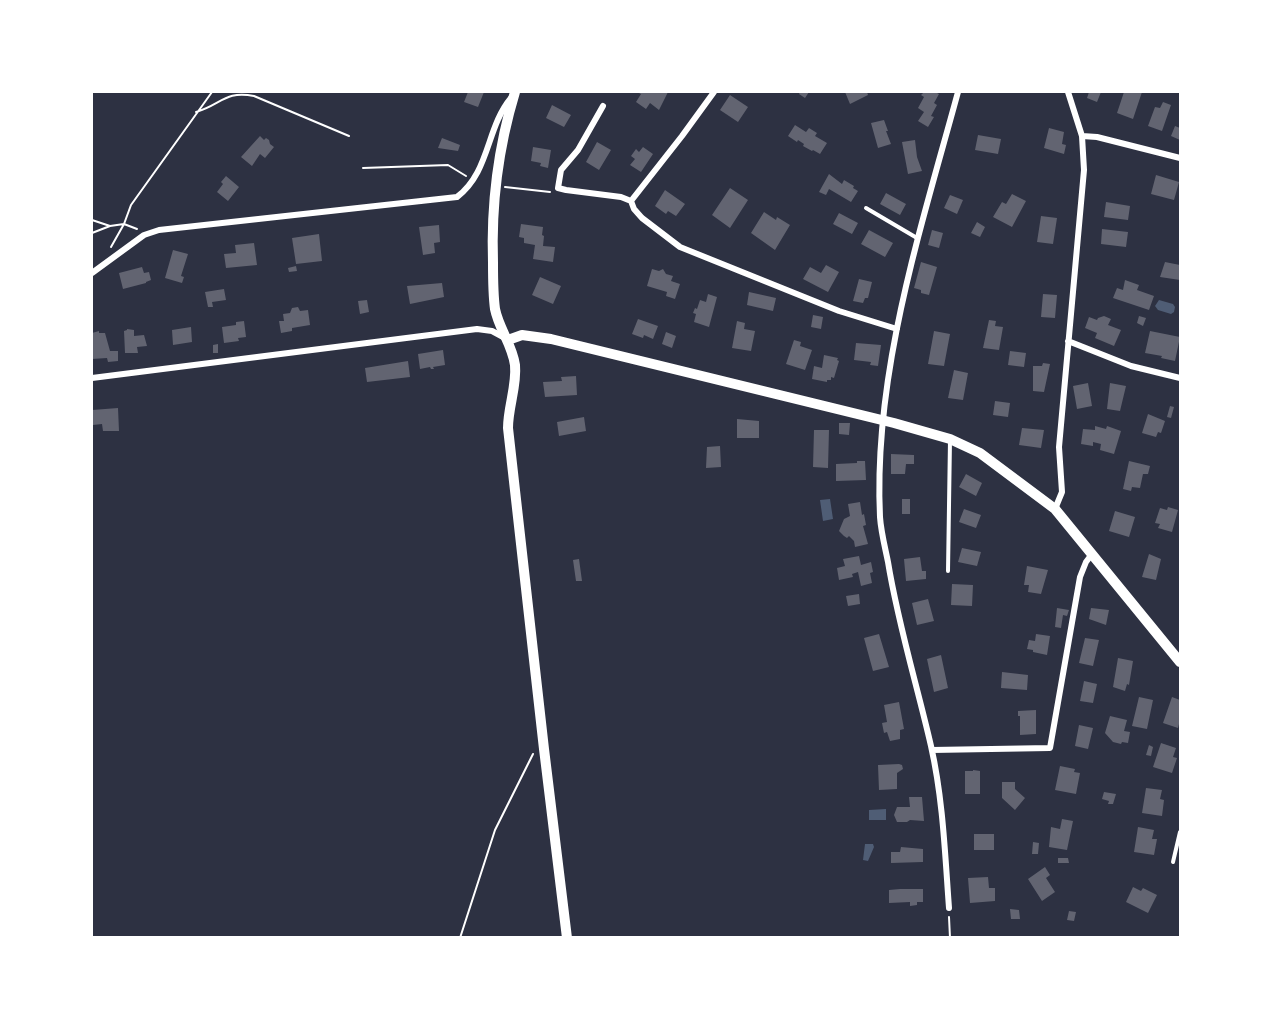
<!DOCTYPE html>
<html>
<head>
<meta charset="utf-8">
<style>
	body { margin:0 }
	#map { position:relative; width:1272px; height:1029px; overflow:hidden; background:#2d3142; font-family:"Space Grotesk",sans-serif }
	canvas { display:block }
	.frame { position:absolute; inset:0; border:93px solid #fff; pointer-events:none }
</style>
</head>
<body>
<div id="map">
<canvas width="1272" height="1029"></canvas>
<div class="frame"></div>
</div>
<script>
const ctx = document.querySelector('canvas').getContext('2d');
ctx.lineJoin = 'round';
function fillPath(path, color) {
  ctx.fillStyle = color;
  ctx.fill(path, 'evenodd');
}
function trace(path, color, width, dash) {
  ctx.strokeStyle = color;
  ctx.lineWidth = width;
  ctx.lineCap = dash ? 'butt' : 'round';
  ctx.setLineDash(dash || []);
  ctx.stroke(path);
}
fillPath(new Path2D(`
	M1159 300 1173 304 1175 307 1174 312 1171 314 1158 310 1155 306Z
	M830 499 833 519 823 521 820 500Z
	M886 809V820H869V810Z
	M865 844H873L874 847 868 861 863 860Z`), '#4f5d75');
fillPath(new Path2D(`
	M468 92H484L478 107 464 102Z
	M637 92H668L659 110 650 103 646 109 636 102 641 94Z
	M800 92H809L805 98 799 94Z
	M845 92H867L868 95 850 104Z
	M924 92H935L939 94 934 103 937 105 931 116 934 117 928 127 918 121 924 112 918 108 924 97 921 95Z
	M1089 92H1101L1097 102 1087 98Z
	M1124 92H1142L1133 119 1117 113Z
	M730 95 748 107 738 122 720 110Z
	M1163 102 1171 105 1162 131 1148 126 1155 107 1160 108Z
	M552 105 571 115 564 127 546 118Z
	M884 120 888 131H886L891 144 878 148 871 123Z
	M795 125 806 132 809 128 817 133 815 136 827 143 820 154 813 150 812 151 803 146 804 144 798 140 797 142 788 136Z
	M1175 126 1180 128V140L1171 136Z
	M1049 128 1064 132 1062 144 1066 145 1064 154 1044 148Z
	M978 135 1001 139 998 154 975 150Z
	M260 136 264 140 266 138 269 140 270 144 274 147 265 158 260 154 252 166 241 157Z
	M442 138 460 145 458 151 438 148Z
	M915 140 917 157 922 171 908 174 902 142Z
	M597 142 611 150 599 170 586 162Z
	M533 147 551 150 548 168 540 166 541 163 531 161Z
	M643 147 653 154 641 172 630 165 635 159 631 156 636 149 639 152Z
	M829 174 842 184 844 180 854 186 853 188 858 191 851 202 829 189 826 195 819 192Z
	M1156 175 1179 182 1174 200 1151 194Z
	M226 176 239 187 228 201 217 192 223 184 221 182Z
	M730 188 748 200 730 228 712 215Z
	M665 190 685 204 676 216 668 211 666 214 655 206Z
	M886 193 906 204 900 215 880 204Z
	M1012 194 1026 201 1012 227 993 217 1002 202 1006 204Z
	M950 195 963 200 957 214 944 208Z
	M1106 202 1130 206 1128 220 1104 217Z
	M764 212 776 220 777 217 790 225 775 250 751 233Z
	M839 213 858 223 852 234 833 224Z
	M1041 216 1057 218 1053 244 1037 242Z
	M977 222 985 227 980 237 971 233Z
	M521 224 543 227 542 235 544 236 543 246 555 247 553 262 533 259 535 245 524 243V238L519 237Z
	M439 225 440 242 434 243 435 253 423 255 419 227Z
	M1102 229 1128 232 1126 247 1101 244Z
	M869 230 893 243 885 257 861 244Z
	M932 230 943 233 939 248 928 245Z
	M319 234 322 261 296 264 292 238Z
	M254 243 257 265 226 268 224 254 236 253 235 245Z
	M173 250 188 254 181 276 184 277 182 283 165 278Z
	M921 262 937 267 929 295 921 293V290L914 288Z
	M1165 262 1180 265V280L1160 277Z
	M826 265 839 272 828 292 803 279 810 267 821 273Z
	M296 266 297 271 289 272 288 268Z
	M142 267 144 273 149 272 151 280 146 282V283L123 289 119 273Z
	M652 269 659 271 663 269 666 274 673 276 671 281 680 284 675 299 666 296 667 292 647 286Z
	M540 277 561 286 553 304 532 295Z
	M859 279 872 282 868 298H865L863 303 853 301Z
	M1125 280 1139 285 1137 290 1154 296 1149 310 1113 298 1117 288 1123 290Z
	M442 283 444 297 410 304 407 286Z
	M224 289 226 300 212 302 213 307H208L205 292Z
	M749 292 776 298 773 311 747 305Z
	M708 294 717 297 709 327 694 322 696 314 693 313 695 308 697 309 700 300 706 302Z
	M1043 294 1057 295 1055 318 1041 317Z
	M367 300 369 312 360 314 358 301Z
	M298 307 300 311 308 310 310 325 292 328V331L281 333 279 321H284L283 314 290 313 292 308Z
	M813 315 823 317 821 329 811 327Z
	M1104 316 1111 319 1108 325 1121 330 1114 346 1095 338 1097 333 1085 328 1089 317 1097 320 1098 318Z
	M1139 316 1146 318 1143 326 1137 323Z
	M638 319 658 326 653 339 644 335 643 338 632 334Z
	M989 320 996 321 995 326 1003 327 999 350 983 348Z
	M244 321 246 337 238 338 239 341 224 343 222 327 236 325V322Z
	M737 321 745 323 744 329 755 331 751 351 732 348Z
	M191 327 192 342 173 345 172 330Z
	M127 329 134 330V336L144 335 147 346 137 347 138 353H125L124 331 127 330Z
	M99 331V333H105L110 351H118V361L108 362 107 358 92 359V333Z
	M934 331 950 334 944 366 928 364Z
	M1150 331 1180 337 1175 361 1161 358 1162 356 1145 353Z
	M666 332 676 336 672 348 662 344Z
	M794 340 801 342 800 346 812 350 805 370 786 364Z
	M856 343 881 345 878 366 870 365 871 362 854 360Z
	M218 344V353H213V345Z
	M443 350 445 365 433 367 434 369H431L430 367 420 369 418 354Z
	M1010 351 1026 353 1024 367 1008 365Z
	M824 355 838 358 837 360 839 361 834 378 831 377V380H827V382L812 379 814 366 822 368Z
	M408 361 410 377 367 382 365 368Z
	M1043 363 1050 364 1044 392 1033 391V366H1042Z
	M954 370 968 373 963 400 948 398Z
	M576 376 577 395 545 397 543 382 562 381 561 377Z
	M1088 383 1092 406 1077 409 1073 386Z
	M1110 383 1126 386 1120 411 1107 409Z
	M995 401 1010 403 1008 417 993 415Z
	M1170 406 1174 407 1171 418 1167 417Z
	M118 408 119 431H103L102 424 93 425 92 410Z
	M1148 414 1165 421 1161 433 1158 432 1156 437 1142 433Z
	M584 417 586 431 559 436 557 422Z
	M737 419 759 421V438H737Z
	M839 423H850L849 435 839 434Z
	M1095 426 1106 429 1107 426 1121 431 1114 454 1100 450 1101 444 1093 442V446L1081 444 1083 429 1095 430Z
	M1022 428 1044 430 1041 448 1019 445Z
	M814 430H829L828 468 813 467Z
	M720 446 721 467 706 468 707 447Z
	M891 454 914 455V464H906L905 474H891Z
	M857 461H865L866 480 836 481V464L857 463Z
	M1129 461 1150 466 1148 474H1143L1140 488 1132 487 1131 491 1123 489Z
	M966 474 982 483 976 496 959 487Z
	M902 499H910V514H902Z
	M860 502 862 515 864 514 866 525 863 526 868 544 855 547 854 541 849 536 847 538 844 536 839 531 844 519 850 516 848 504Z
	M1168 507 1178 510 1172 532 1158 528 1160 524 1155 523 1160 508 1167 510Z
	M964 509 981 515 976 528 959 522Z
	M1115 511 1135 517 1129 537 1109 531Z
	M962 548 981 552 977 566 958 562Z
	M1149 554 1161 559 1156 580 1142 577Z
	M859 556 861 565 871 562 873 572 870 573 872 583 861 586 858 572 852 574 853 577 839 580 837 568 845 566 843 559Z
	M920 557 922 571H926V579L906 581 904 559Z
	M579 559 582 581H576L573 560Z
	M1027 566 1048 570 1041 594 1028 592 1029 585H1024Z
	M952 584 973 585 972 606 951 605Z
	M859 594 860 604 848 606 846 596Z
	M928 599 934 621 917 625 912 603Z
	M1057 608 1069 610 1067 616 1063 615 1061 628 1055 627Z
	M1091 608 1109 610 1106 625 1089 619Z
	M879 634 889 667 873 671 864 638Z
	M1036 634 1050 636 1047 655 1033 652V650L1027 649 1029 640 1035 641Z
	M1085 638 1099 640 1093 666 1079 663Z
	M941 655 948 688 934 692 927 659Z
	M1118 658 1133 661 1129 685 1127 684 1125 691 1113 687Z
	M1002 672 1028 675 1027 690 1001 688Z
	M1084 681 1097 684 1093 703 1080 701Z
	M1139 697 1153 700 1147 729 1132 726Z
	M1172 697 1180 700V720L1178 728 1163 723Z
	M899 702 904 729 900 730V739L890 741 887 732 884 733 882 723 887 722 884 705Z
	M1036 710V734L1020 735V716H1018V711Z
	M1110 716 1127 720 1124 731 1130 732 1128 743 1122 742 1121 744 1113 742 1105 733Z
	M1079 725 1093 728 1088 749 1075 746Z
	M1161 743 1176 748 1173 757 1177 758 1172 773 1153 767Z
	M1149 745 1153 747 1151 756 1146 755Z
	M899 764 902 765 903 769 897 773V789L879 790 878 765Z
	M1060 766 1075 769 1074 772 1080 773 1076 794 1055 790Z
	M973 770 980 771V794H965V771H973Z
	M1002 782H1015V789L1025 798 1015 810 1002 798Z
	M1146 788 1162 790 1160 799 1164 800 1162 816 1142 813Z
	M1104 792 1116 794 1113 804H1108L1109 801 1102 799Z
	M909 797H922L924 821 910 820 907 822H897L894 815 897 807H910Z
	M1062 819 1073 821 1067 850 1049 847 1051 827 1060 829Z
	M1138 827 1154 830 1152 839H1157L1154 855 1134 852Z
	M974 834H994V850H974Z
	M1033 842 1039 843 1038 854H1032Z
	M901 847 923 849V862L891 863V852H900Z
	M1058 858H1068L1069 863H1058Z
	M1045 867 1050 875 1046 878 1055 892 1042 901 1028 879Z
	M988 877 989 888H995V901L970 903 968 878Z
	M1133 887 1141 891 1143 888 1157 895 1148 913 1126 902Z
	M900 889H923V902H917V905L910 906V902L889 903V890Z
	M1010 909 1019 910 1020 919H1011Z
	M1069 911 1076 912 1074 921 1067 920Z`), '#626471');
trace(new Path2D(`
	M196 112C221 105 225 90 254 96L349 136
	M363 168 448 165 466 176
	M505 187 550 192
	M92 220 110 226 124 224 137 229
	M92 233 110 226
	M111 247 124 224 131 205 212 92
	M949 917 950 938
	M460 938 495 830 533 754`), '#fff', 2);
trace(new Path2D(`
	M866 208 917 238
	M948 571 950 440
	M1173 862 1180 832`), '#fff', 4);
trace(new Path2D(`
	M603 106 578 150 561 170 558 188 566 190 621 197 631 201 634 209 642 218 680 247 839 311 897 329
	M1082 136 1097 137 1180 158
	M631 201 682 136 714 92
	M92 273 144 235 159 230 457 197C490 172 486 128 511 98
	M1068 341 1131 366 1180 378
	M92 378 477 329 492 331 505 338
	M1055 509 1062 492 1059 447 1084 170 1082 136 1068 92
	M932 750 1050 748 1080 577 1086 562 1092 554
	M949 908C945 854 943 799 931 746 917 685 898 624 888 562 885 547 881 532 880 517 873 374 921 228 958 92`), '#fff', 6);
trace(new Path2D(`
	M515 92C498 148 491 204 493 263 493 278 493 294 495 309 499 329 512 344 515 365 517 386 508 407 508 428L544 749 567 938
	M508 340 522 335 551 339 894 423 950 439 980 453 1055 509 1180 662`), '#fff', 10);
</script>
</body>
</html>
